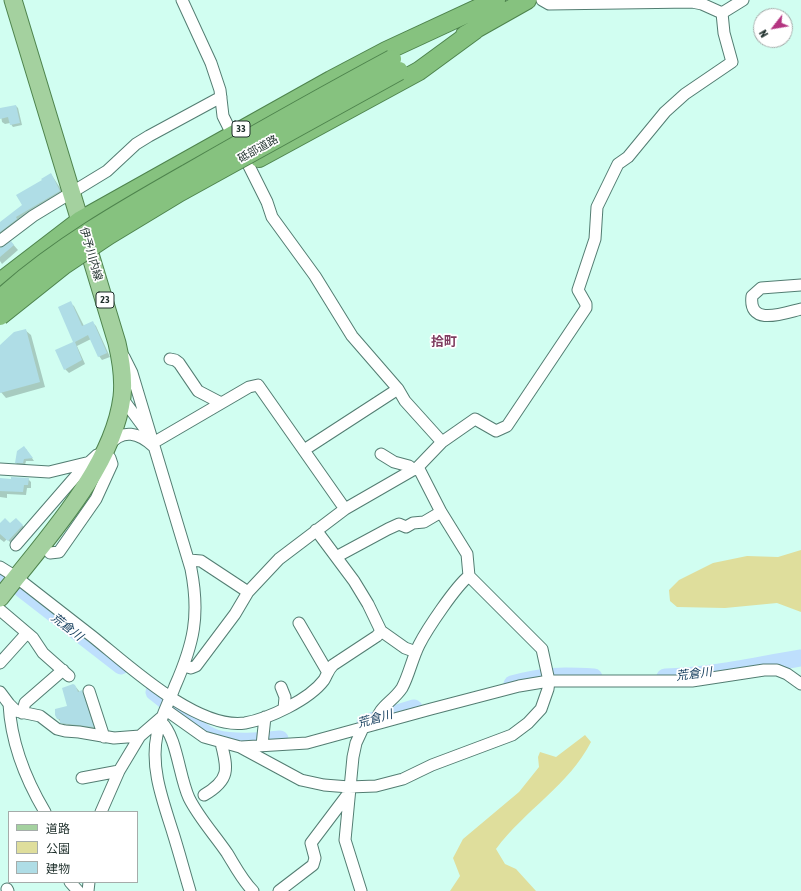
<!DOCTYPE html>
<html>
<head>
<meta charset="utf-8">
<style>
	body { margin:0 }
	#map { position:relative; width:801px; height:891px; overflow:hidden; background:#d1fef1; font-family:"Asap Condensed","Noto Sans JP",sans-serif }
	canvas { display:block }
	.legend { position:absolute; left:8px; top:811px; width:130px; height:72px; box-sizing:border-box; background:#fff; border:1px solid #a5acaa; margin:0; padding:5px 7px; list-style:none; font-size:12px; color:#1e2f2b }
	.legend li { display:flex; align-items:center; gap:8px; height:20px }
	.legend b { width:20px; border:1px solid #a5acaa }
	.north { position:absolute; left:753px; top:8px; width:40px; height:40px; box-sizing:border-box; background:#fff; border:1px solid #a5acaa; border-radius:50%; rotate:239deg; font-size:11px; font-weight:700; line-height:16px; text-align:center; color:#1e2f2b }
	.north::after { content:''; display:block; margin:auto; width:14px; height:18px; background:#b43480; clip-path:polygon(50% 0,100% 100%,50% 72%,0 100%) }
</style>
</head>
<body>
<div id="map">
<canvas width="801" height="891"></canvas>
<ul class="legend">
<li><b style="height:5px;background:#a4d19f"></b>道路</li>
<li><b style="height:11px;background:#dfde9c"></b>公園</li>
<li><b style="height:11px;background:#afdde6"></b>建物</li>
</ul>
<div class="north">N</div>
</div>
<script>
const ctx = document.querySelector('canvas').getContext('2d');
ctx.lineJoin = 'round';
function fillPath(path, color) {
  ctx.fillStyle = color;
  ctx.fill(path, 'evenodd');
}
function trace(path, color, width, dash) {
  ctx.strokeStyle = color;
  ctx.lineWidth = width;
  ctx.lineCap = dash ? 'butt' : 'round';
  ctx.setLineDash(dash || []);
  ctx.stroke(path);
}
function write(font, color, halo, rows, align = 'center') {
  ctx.font = font + ' "Asap Condensed","Noto Sans JP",sans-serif';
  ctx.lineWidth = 3.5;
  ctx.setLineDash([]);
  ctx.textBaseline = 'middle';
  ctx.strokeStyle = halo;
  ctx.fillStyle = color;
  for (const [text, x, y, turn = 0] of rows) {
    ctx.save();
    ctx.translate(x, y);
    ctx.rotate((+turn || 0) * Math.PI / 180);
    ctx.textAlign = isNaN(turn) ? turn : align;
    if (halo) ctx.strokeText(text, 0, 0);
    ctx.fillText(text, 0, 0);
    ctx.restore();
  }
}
fillPath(new Path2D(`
	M801 550V612L777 603 725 608 677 607 670 601 669 590 679 580 713 563 747 556 778 557Z
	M585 735 591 742C569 785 525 810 496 849L505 864 516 869 536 891H450L460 876 453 858 463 839 519 792 539 767 538 757 540 752 556 757Z`), '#dfde9c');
fillPath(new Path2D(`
	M16 106 18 108 22 125 13 127 10 123 5 124 2 122 0 109Z
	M51 174 64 194 0 241V224L24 205Z
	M11 242 18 250 2 264 0 261V248Z
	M70 303 74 306 84 326 92 322 96 326 110 357 102 360 99 356 91 339 77 346 85 364 69 373 65 369 75 343Z
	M25 330 31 335 45 387 6 398 0 391V346Z
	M26 449 34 461H26L25 465H18L16 463Z
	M0 479H28L31 482V488H27L26 495 7 494V498L0 497Z
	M16 519 26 529 12 544 7 539 4 542 0 539V525L11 524Z
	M75 686 80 692H82L85 695 96 730 65 726 58 719 68 706Z`), '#0003');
trace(new Path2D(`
	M0 575 19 587 121 666
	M665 677C710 676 756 665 801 658
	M512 684C543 675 562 675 594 677
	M154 692C171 704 197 732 216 738 232 743 263 741 280 739
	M365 723 414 708`), '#bedffd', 17);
fillPath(new Path2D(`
	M16 105 20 123 10 125 8 117 0 119V108Z
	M51 173 60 191 16 217 17 219 0 232V222L22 205 16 195 42 180 41 179Z
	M11 241 14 245 0 257V248Z
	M71 301 82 326 93 321 107 353 98 357 88 335 75 342 82 360 64 370 55 350 73 342 58 307Z
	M26 329 40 382 0 393V345L14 332Z
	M24 446 33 458 24 459 23 463H15L17 451Z
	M11 477 29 478 28 485H24L23 492 0 491V478L11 479Z
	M5 518 10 523 16 518 23 525 8 541 0 534V523Z
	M73 684 75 685 78 692 82 690 94 727 60 723V719H57L55 715V709L67 706 62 688Z`), '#afdde6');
const minor = new Path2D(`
	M182 0 211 63 220 90 223 116 232 134
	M542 0 549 4 692 2 702 4 722 13
	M722 13 743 0
	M248 164 267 202 272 217 315 276 352 336 398 389 405 401 442 442
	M0 241 33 216 107 171 136 144 149 136 221 97
	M801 285 761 288 752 296C748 327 784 313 801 309
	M124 357 132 373 191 569C200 615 194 643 175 686 169 702 160 718 157 735 150 768 163 801 173 833 179 852 184 871 190 891
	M170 359 175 360 179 363 198 391 221 403
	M122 398 145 429
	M153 443 249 387 258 385 345 509
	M109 445C123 428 139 433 153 446
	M304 450 398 389
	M381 454 394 462 409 466 413 470
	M0 469 49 472 86 463
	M316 530 354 581 368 604 381 631 405 648 416 652
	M16 545 82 469 97 455 105 453 110 458 112 464 96 499 59 552 50 553
	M336 557 388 529 399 524 406 527 413 523 424 522 441 512
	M189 560 201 561 248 592
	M0 567 16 577C42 597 67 617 93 637 128 665 197 730 245 723 268 719 309 700 324 680 327 675 328 670 333 665L377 636 381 631
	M0 610 33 638 43 653 69 676
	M299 623 327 671
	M0 663 27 633
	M184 666 191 668 196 666 235 614 248 592 279 559 345 509 418 467 442 442 475 419 496 431 507 426 586 308V304L578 290 595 239 597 207 618 164 628 157 665 112 685 94 732 62 724 33 722 13
	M281 687 285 697 284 709
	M89 691 104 737
	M0 692 9 704 16 711 40 716 57 729 65 731 79 732 114 738 140 736
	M9 704C11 742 26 780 45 812
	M166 710 204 737 240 747 301 780 324 785 349 787 376 786 403 779 432 765 512 735 528 723 541 709 548 689 549 681 542 649 469 576 467 554 441 512 418 467
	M22 713 25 703 63 670
	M161 722C177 736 179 777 189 798 199 818 214 834 227 853 235 866 242 880 253 891
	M376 724C378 706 392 703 402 688 409 675 412 659 419 645 427 629 456 586 469 576
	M262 745 265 717
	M241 747 307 743 431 709 519 686 549 681H692L764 670H777L787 674 801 684
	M82 778 119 771
	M204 795C230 780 228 769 221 743
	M101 812 119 771 140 736 162 717
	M70 882 78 891
	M7 889 8 891
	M88 891 89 882
	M279 891 313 865 315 858 311 843 348 794
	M361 891 345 840 353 757 356 743 363 728`);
const primary = new Path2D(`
	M0 598C43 542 113 469 122 397 124 379 121 360 117 343L13 0`);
const trunk = new Path2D(`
	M465 35 527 0
	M259 158 419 71 475 30
	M0 282 81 220 331 80 386 51 496 0`);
trace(minor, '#537d72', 13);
trace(primary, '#4e844d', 19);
trace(trunk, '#4e844d', 20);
trace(minor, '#fff', 11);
trace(primary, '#a4d19f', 17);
trace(trunk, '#86c27f', 18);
const trunkBridge = new Path2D(`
	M0 299C56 248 123 210 188 173 256 134 323 96 392 59
	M0 316 64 265 109 235 180 192 399 71`);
trace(trunkBridge, '#4e844d', 20, []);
trace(trunkBridge, '#86c27f', 18);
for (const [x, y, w] of [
	[241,129,18],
	[105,300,18]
]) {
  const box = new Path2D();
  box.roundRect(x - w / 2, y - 8, w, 16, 3);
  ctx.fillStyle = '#fff';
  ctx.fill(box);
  trace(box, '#1e2f2b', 1);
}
write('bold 10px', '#1e2f2b', null, [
	["33",241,129],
	["23",105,300]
]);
write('11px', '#1e2f2b', '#fff', [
	["砥部道路",258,149,-29],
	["伊予川内線",91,254,74]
]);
write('italic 12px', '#113b5b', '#fff', [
	["荒倉川",67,627,38],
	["荒倉川",694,674,-7],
	["荒倉川",375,719,-16]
]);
write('bold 13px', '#7f3d60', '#fff', [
	["拾町",444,342]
]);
</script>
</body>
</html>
